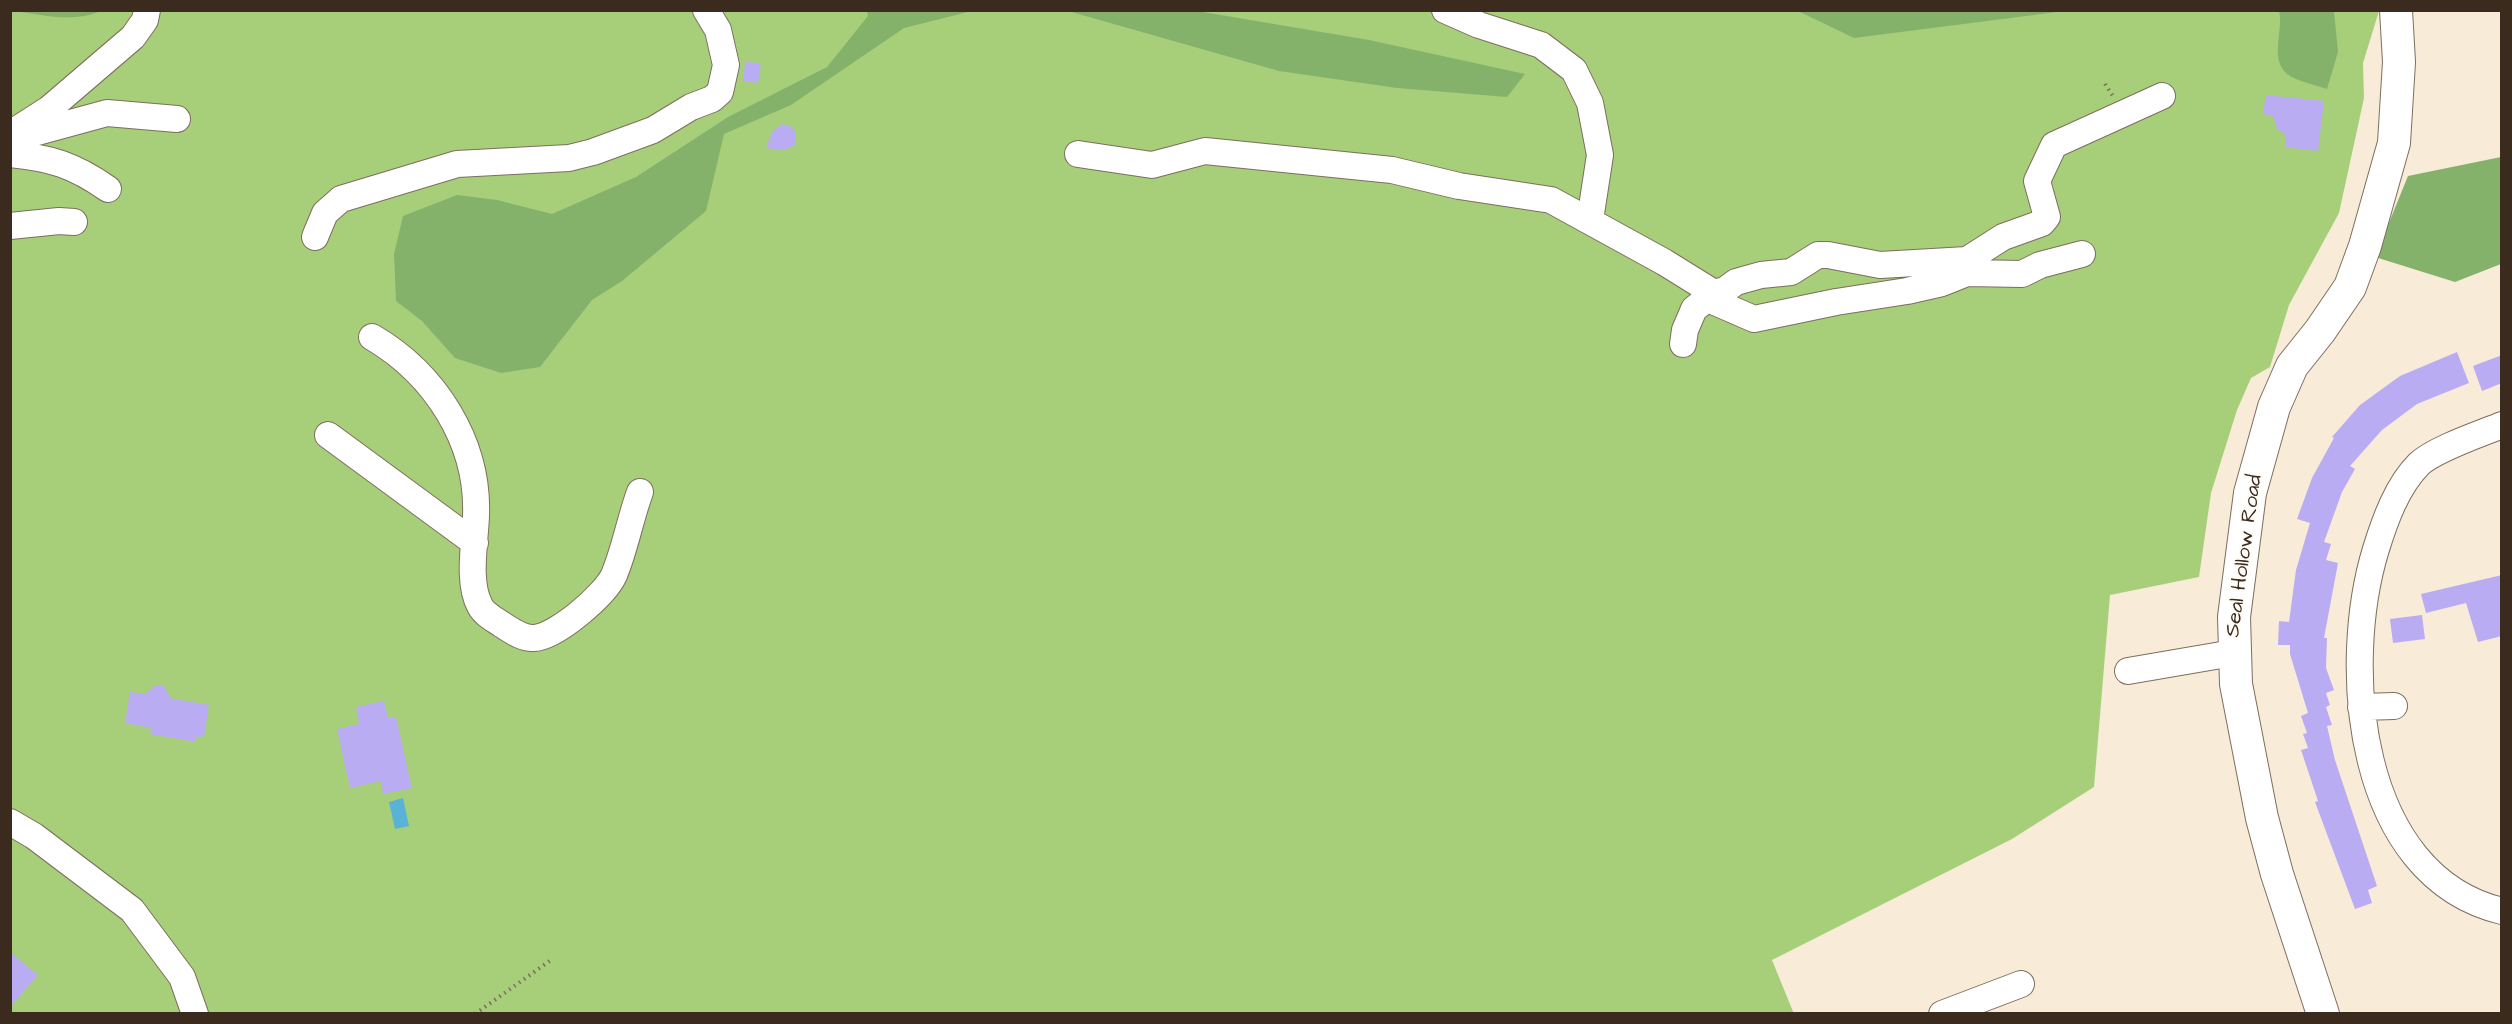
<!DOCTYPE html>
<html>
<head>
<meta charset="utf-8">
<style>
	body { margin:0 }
	#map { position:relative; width:2512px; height:1024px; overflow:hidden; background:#f8ebd8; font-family:"Architects Daughter",sans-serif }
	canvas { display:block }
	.frame { position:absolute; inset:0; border:12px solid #3b2a1e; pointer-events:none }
</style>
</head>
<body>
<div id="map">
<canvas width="2512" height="1024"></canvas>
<div class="frame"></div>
</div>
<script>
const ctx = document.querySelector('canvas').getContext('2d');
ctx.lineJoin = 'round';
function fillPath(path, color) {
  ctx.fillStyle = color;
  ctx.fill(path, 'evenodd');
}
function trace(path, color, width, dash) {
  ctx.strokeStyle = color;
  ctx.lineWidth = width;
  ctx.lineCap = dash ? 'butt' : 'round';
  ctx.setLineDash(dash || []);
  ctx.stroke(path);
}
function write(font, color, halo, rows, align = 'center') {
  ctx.font = font + ' "Architects Daughter",sans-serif';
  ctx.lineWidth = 4.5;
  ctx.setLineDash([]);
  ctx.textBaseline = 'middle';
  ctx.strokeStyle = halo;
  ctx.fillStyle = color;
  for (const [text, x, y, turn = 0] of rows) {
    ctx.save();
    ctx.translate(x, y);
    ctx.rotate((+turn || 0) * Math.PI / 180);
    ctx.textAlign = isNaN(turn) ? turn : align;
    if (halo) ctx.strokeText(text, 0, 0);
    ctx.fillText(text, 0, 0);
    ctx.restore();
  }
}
fillPath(new Path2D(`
	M10 11H2379L2363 63 2364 98 2339 213 2289 305 2270 367 2251 378 2237 410 2211 493 2199 577 2110 595 2094 787 2012 839 1772 960 1794 1014 11 1013Z`), '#a7cf7a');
fillPath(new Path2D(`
	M14 11H101C73 23 43 15 14 11Z
	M867 11H972L904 28 791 105 724 134 706 211 622 281 592 300 540 367 501 373 455 358 422 321 396 301 394 254 403 216 457 195 497 200 552 214 636 177 728 117 827 67 868 16Z
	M1068 11H1197L1369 40 1525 74 1507 97 1397 88 1279 71Z
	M1798 11V10L2065 11 1854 38Z
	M2279 11H2334L2338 52 2327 89C2316 85 2296 81 2287 74 2269 58 2284 30 2279 11Z
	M2501 157V264L2455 282 2375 257 2408 176Z`), '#85b26a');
fillPath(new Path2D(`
	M403 798 409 826 395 829 389 802Z`), '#5ab2d7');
fillPath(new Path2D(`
	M745 62 761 63 758 83 743 81Z
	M2266 95 2324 101 2318 151 2285 147 2286 135 2277 129 2273 116 2263 114Z
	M782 124 790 126 796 132 795 145 784 150 766 148 772 132Z
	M2457 352 2469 383 2417 404 2382 430 2350 466 2355 469 2342 492 2324 542 2331 544 2326 560 2338 563 2324 638H2327L2326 668 2334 690 2326 693 2330 705 2326 707 2332 725 2327 726 2335 760 2377 886 2368 890 2372 903 2355 909 2315 802 2318 801 2301 750 2308 748 2303 734 2307 733 2301 716 2308 713 2290 654V645H2278L2279 621 2289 622 2296 570 2310 523 2297 519 2312 478 2334 438 2332 437 2360 405 2400 376Z
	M2502 355V383L2482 391 2473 366Z
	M2502 575V636L2478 642 2466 603 2426 613 2421 594Z
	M2422 615 2425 639 2393 643 2390 619Z
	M160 685 165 687 170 698 209 705 204 737 197 736 196 742 150 734 151 728 125 723 130 692 146 694 154 686Z
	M384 701 388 718 396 717 412 788 383 794 381 781 350 788 337 729 359 724 356 707Z
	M10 952 38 975 10 1007Z`), '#baacf3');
const minor = new Path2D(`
	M1445 10 1479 25 1541 45 1574 70 1590 103 1600 155 1590 220
	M10 134 49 109 133 37 145 20 147 10
	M19 137 107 113 177 119
	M10 154C51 158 74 165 108 189
	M1078 154 1152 165 1205 151 1392 170 1459 186 1551 200 1664 262 1714 293
	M10 226 59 221 74 222
	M315 237 325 213 341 199 457 164 569 158 593 152 653 130 691 107 712 99 720 92 726 65 718 30 706 10
	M1708 299 1754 319 1836 302 1907 291 1942 283 1967 273 2022 274 2040 265 2082 254
	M372 337C435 374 479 442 476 516 475 543 467 582 480 606 484 614 494 619 501 624 511 630 522 639 534 638 556 637 605 595 614 575 625 549 630 519 640 492
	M1683 344 1685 330 1694 309 1714 293 1725 290 1736 282 1761 275 1791 272 1818 255H1828L1880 265 1967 260 2003 237 2042 223 2047 217 2037 181 2054 145 2162 96
	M2502 425C2480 434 2435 449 2419 464 2397 486 2385 520 2376 549 2340 666 2356 876 2502 911
	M328 435 475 543
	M2128 671 2233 653
	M2361 707 2394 706
	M10 822 34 836 132 910 182 977 195 1014
	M1942 1014 2021 984`);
const major = new Path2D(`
	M2323 1014 2277 874 2262 818 2236 684 2234 617 2250 493 2274 407 2292 366 2320 331 2350 287 2365 246 2394 143 2399 62 2396 10`);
trace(minor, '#7d6e5f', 28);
trace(major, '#7d6e5f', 34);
trace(new Path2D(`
	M2105 84 2113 96
	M475 1014 551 960`), '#7d6e5f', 4, [1.5, 4.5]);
trace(minor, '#fff', 26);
trace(major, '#fff', 32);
write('21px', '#3b2a1e', '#fdfcf7', [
	["Seal Hollow Road",2245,556,-82]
]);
</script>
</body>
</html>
